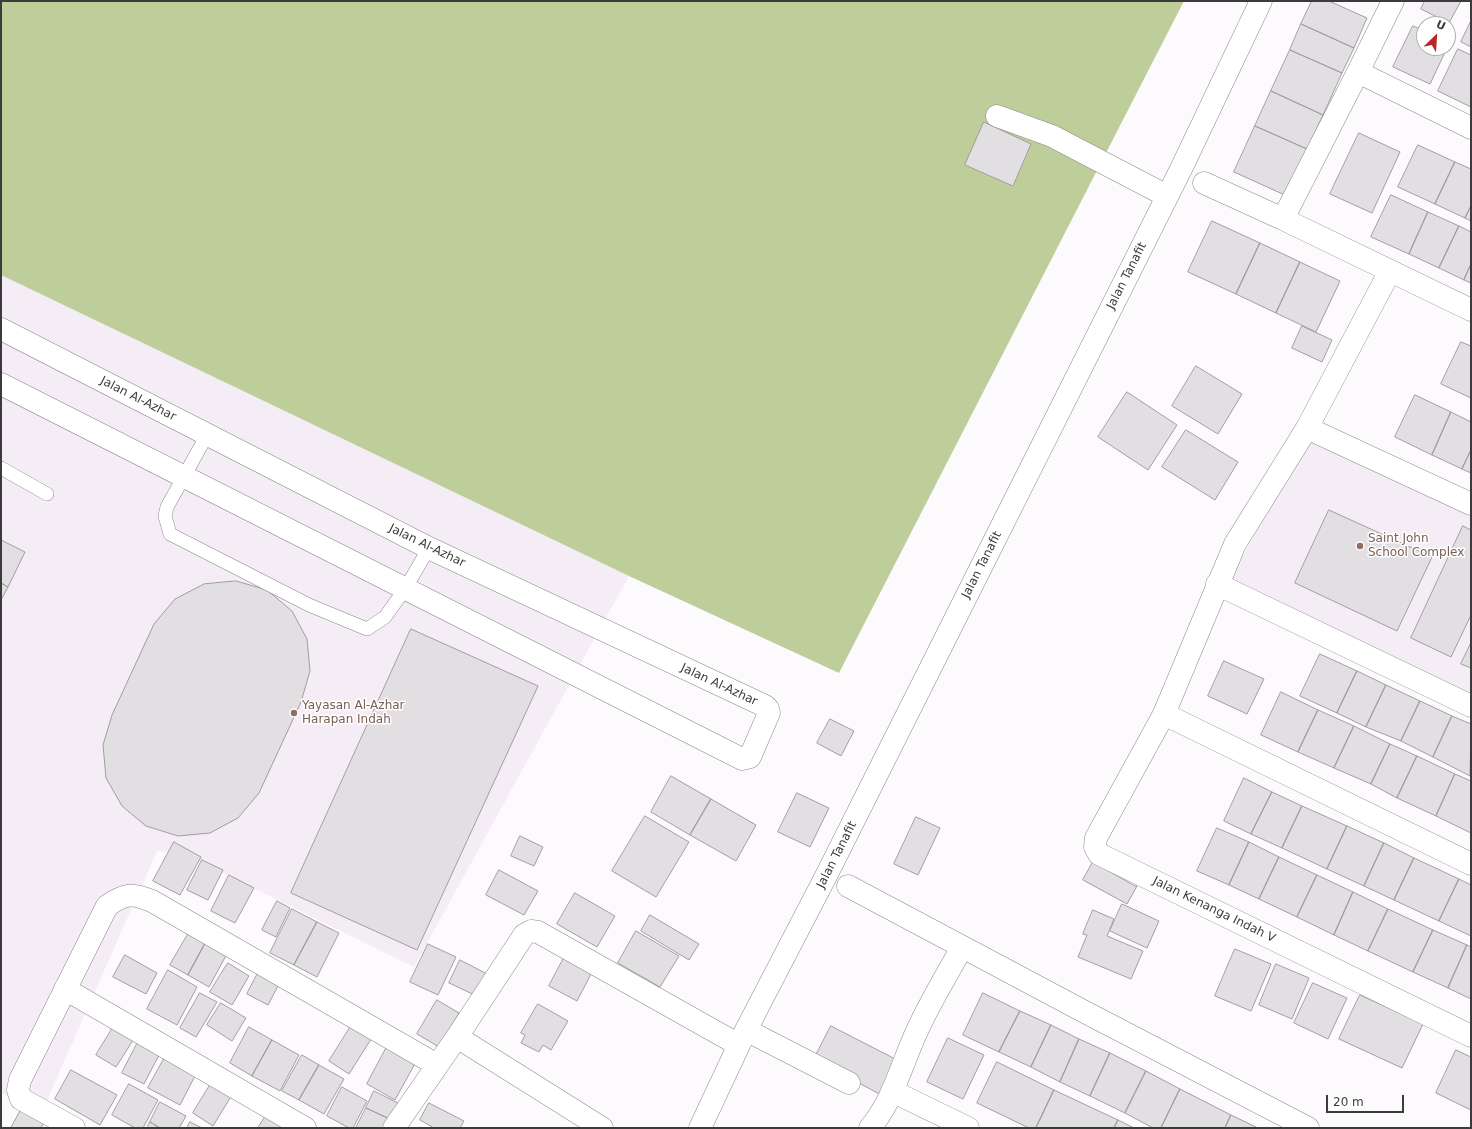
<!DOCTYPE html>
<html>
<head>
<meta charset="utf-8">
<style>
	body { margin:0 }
	#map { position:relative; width:1472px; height:1129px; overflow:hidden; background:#fdfafd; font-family:"DejaVu Sans",sans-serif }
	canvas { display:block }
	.frame { position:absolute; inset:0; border:2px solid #3c3b3c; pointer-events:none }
	.north { position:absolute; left:1416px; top:16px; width:40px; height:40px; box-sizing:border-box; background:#fff; border:1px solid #b1b1b1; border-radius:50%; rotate:25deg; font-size:11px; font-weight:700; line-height:16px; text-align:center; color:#3c3b3c }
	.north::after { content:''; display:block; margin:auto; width:14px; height:18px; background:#b8282b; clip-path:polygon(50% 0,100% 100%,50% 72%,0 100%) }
	.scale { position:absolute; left:1326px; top:1095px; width:78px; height:18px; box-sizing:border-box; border:2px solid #3c3b3c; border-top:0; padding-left:5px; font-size:12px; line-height:14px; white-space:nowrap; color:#3c3b3c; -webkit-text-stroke:3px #fff; paint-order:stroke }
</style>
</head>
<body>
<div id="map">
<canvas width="1472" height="1129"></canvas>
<div class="frame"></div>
<div class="north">U</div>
<div class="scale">20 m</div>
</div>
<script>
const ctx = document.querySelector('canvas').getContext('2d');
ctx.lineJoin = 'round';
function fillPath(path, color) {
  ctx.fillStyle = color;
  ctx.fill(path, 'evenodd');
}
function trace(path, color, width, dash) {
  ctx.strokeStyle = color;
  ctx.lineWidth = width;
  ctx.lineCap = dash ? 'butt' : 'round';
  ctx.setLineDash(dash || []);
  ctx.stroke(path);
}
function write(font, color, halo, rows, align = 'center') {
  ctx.font = font + ' "DejaVu Sans",sans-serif';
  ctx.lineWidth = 3;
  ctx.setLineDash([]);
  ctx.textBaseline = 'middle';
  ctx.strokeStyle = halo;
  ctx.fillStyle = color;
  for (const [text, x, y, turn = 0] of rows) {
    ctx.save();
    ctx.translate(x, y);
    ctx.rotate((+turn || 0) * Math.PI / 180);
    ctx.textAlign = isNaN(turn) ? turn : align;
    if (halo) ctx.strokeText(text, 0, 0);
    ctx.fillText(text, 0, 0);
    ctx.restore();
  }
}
fillPath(new Path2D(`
	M1 275 629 576 414 967 184 854 157 851 41 1114 1 1093Z
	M1309 438 1471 513V693L1230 579Z`), '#f5edf6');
fillPath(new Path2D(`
	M1 1H1184L839 673 629 576 1 275Z`), '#bece9b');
const building = new Path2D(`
	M1312 1H1329L1367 18 1354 48 1301 24Z
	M1425 1H1461L1449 23 1421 9Z
	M1471 21V47L1461 42Z
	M1301 24 1354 48 1342 73 1290 50Z
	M1413 26 1424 31V48H1447L1430 84 1393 67Z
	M1458 49 1471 55V107L1438 91Z
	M1290 50 1342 73 1323 115 1271 91Z
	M1271 91 1323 115 1307 149 1255 126Z
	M984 122 1031 144 1013 186 965 165Z
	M1255 126 1307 149 1287 196 1234 172Z
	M1359 133 1400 152 1372 213 1330 194Z
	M1418 145 1455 162 1435 204 1398 187Z
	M1455 162 1471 169V206L1465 218 1435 204Z
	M1391 195 1428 212 1409 254 1371 237Z
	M1471 206V221L1465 218Z
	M1428 212 1459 226 1439 268 1409 254Z
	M1212 221 1260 243 1236 294 1188 272Z
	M1459 226 1471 232V264L1464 280 1439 268Z
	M1260 243 1300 262 1276 313 1236 294Z
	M1300 262 1340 281 1316 332 1276 313Z
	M1471 264V283L1464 280Z
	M1302 326 1332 340 1322 362 1292 348Z
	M1461 342 1471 346V398L1441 384Z
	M1196 366 1242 394 1218 434 1172 406Z
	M1127 392 1177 425 1148 470 1098 437Z
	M1415 395 1451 412 1432 455 1395 437Z
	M1451 412 1471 422V450L1462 469 1432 455Z
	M1186 430 1238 462 1215 500 1162 467Z
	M1471 450V473L1462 469Z
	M1329 510 1432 557 1397 631 1295 583Z
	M1463 526 1471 530V615L1451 657 1411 638Z
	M1 540 25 552 8 587 1 583Z
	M236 581 267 590 292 611 307 639 310 671 301 702 259 793 238 818 210 833 178 836 146 826 122 806 106 778 103 745 112 715 154 624 175 599 204 584Z
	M1 583 8 587 1 600Z
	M411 629 538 686 417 950 291 893Z
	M1471 643V668L1461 664Z
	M1320 654 1357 671 1337 713 1300 696Z
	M1224 661 1264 679 1247 714 1208 696Z
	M1357 671 1386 685 1366 727 1337 713Z
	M1386 685 1420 701 1401 741 1366 727Z
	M1281 692 1318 710 1298 752 1261 735Z
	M1420 701 1452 716 1433 757 1401 741Z
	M1318 710 1354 726 1334 768 1298 752Z
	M1452 716 1471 724 1470 776 1433 757Z
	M830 719 854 731 841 756 817 743Z
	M1354 726 1390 744 1371 784 1334 768Z
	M1390 744 1417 756 1397 798 1371 784Z
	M1417 756 1455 774 1436 816 1397 798Z
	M1455 774 1471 781V833L1436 816Z
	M671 776 711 799 690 835 651 812Z
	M1244 778 1272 792 1251 834 1224 821Z
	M1272 792 1302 806 1282 848 1251 834Z
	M797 793 829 808 810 847 778 832Z
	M711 799 756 825 736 861 690 835Z
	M1302 806 1347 826 1327 869 1282 848Z
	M645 816 689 842 656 897 612 871Z
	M916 817 940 828 918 875 894 864Z
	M1347 826 1384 843 1364 886 1327 869Z
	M1217 828 1249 842 1229 885 1197 871Z
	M520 836 543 847 534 866 511 856Z
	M174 842 201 857 180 895 153 881Z
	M1249 842 1279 857 1259 899 1229 885Z
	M1384 843 1414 858 1394 900 1364 886Z
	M1279 857 1317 875 1297 917 1259 899Z
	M1414 858 1459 879 1439 921 1394 900Z
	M202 860 223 870 208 900 187 890Z
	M1093 862 1135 886H1137L1127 904 1083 880Z
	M499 870 538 891 524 915 486 895Z
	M229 875 254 888 235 923 211 911Z
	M1317 875 1353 892 1334 935 1297 917Z
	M1459 879 1471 885V936L1439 921Z
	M1353 892 1388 909 1368 951 1334 935Z
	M575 893 615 916 597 947 557 924Z
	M277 901 290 908 276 937 262 930Z
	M1122 904 1159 921 1147 948 1110 931Z
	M292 909 317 922 294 965 270 953Z
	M1388 909 1433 930 1413 972 1368 951Z
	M1093 910 1114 919 1107 936 1143 951 1131 979 1078 957 1087 935 1083 934Z
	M650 915 699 944 689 960 641 931Z
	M317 922 339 933 317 977 294 965Z
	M191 929 208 938 188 975 170 965Z
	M1433 930 1467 945 1448 988 1413 972Z
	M636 931 679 956 660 987 618 963Z
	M208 938 229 950 209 987 188 975Z
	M428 944 456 957 438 995 410 982Z
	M1467 945 1471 947V999L1448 988Z
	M1235 949 1271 964 1251 1011 1215 996Z
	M125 955 157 973 146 994 113 977Z
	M565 956 593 970 577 1001 549 986Z
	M460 960 491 976 481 998 449 983Z
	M228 963 249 976 232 1005 210 992Z
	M1276 964 1309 978 1292 1019 1259 1005Z
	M168 970 197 987 177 1025 147 1009Z
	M258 973 279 984 268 1005 247 994Z
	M1313 983 1347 998 1328 1039 1294 1023Z
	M200 993 217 1002 196 1037 180 1028Z
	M983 993 1020 1011 999 1052 963 1035Z
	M1360 995 1423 1024 1402 1068 1339 1039Z
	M437 1000 459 1013 439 1047 417 1034Z
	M221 1003 246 1018 232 1041 207 1025Z
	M538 1004 568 1021 551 1050 543 1045 539 1052 521 1043 525 1035 521 1033Z
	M1020 1011 1051 1025 1031 1067 999 1052Z
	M117 1021 137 1034 116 1067 96 1055Z
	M353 1023 373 1036 349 1074 329 1061Z
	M1051 1025 1079 1039 1060 1082 1031 1067Z
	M831 1026 903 1063 885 1097 814 1059Z
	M249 1027 272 1040 252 1076 230 1063Z
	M948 1038 984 1055 963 1099 927 1082Z
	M1079 1039 1110 1053 1090 1096 1060 1082Z
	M272 1040 299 1055 280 1091 252 1076Z
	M138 1042 160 1053 144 1084 122 1073Z
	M389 1043 418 1058 395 1100 367 1084Z
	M1456 1050 1471 1057V1110L1436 1093Z
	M1110 1053 1146 1071 1125 1113 1090 1096Z
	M302 1055 319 1065 299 1100 282 1091Z
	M165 1057 196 1074 180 1105 148 1088Z
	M997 1062 1054 1090 1036 1128H1029L977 1103Z
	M319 1065 344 1079 324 1114 299 1100Z
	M71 1070 117 1095 100 1125 55 1099Z
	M1146 1071 1180 1089 1161 1128H1153L1125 1113Z
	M215 1077 235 1090 213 1126 193 1113Z
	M129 1084 158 1100 143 1128H135L112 1115Z
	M342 1087 367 1101 353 1128H349L327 1116Z
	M1180 1089 1231 1115 1225 1128H1161Z
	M1054 1090 1118 1120 1114 1128H1036Z
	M374 1091 402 1105 394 1121 366 1108Z
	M160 1102 186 1116 179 1128H160L150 1122Z
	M429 1103 464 1121 460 1128H434L420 1120Z
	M22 1108 45 1120 41 1128H11Z
	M366 1108 394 1121 390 1128H356Z
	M267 1114 288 1128H258Z
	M1231 1115 1258 1128H1225Z
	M1118 1120 1134 1128H1114Z
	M150 1122 160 1128H147Z
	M190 1122 202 1128H187Z`);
fillPath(building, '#e2dfe3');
trace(building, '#a19ea1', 1);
const lane = new Path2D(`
	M207 435 167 507 165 516 170 534 309 605 367 629 385 617 405 589 429 548
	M1 468 47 494`);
const street = new Path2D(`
	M1393 1 1358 72 1283 219 1471 310
	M1358 72 1471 128
	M997 116 1052 136 1167 196
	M1204 183 1283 219
	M1390 271 1307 428 1235 544 1164 714 1096 838 1095 847 1099 854 1471 1036
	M1 329 429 548 765 706 768 709 769 713 750 757 742 759 1 384
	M1307 428 1471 504
	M1217 584 1471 706
	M1164 714 1471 864
	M848 886 1083 1011 1308 1128
	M65 989 305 1128
	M746 1030 849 1083
	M457 1037 602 1128
	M892 1091 968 1128
	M74 1128 21 1099 18 1090 20 1080 107 906C126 893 131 893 152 901L437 1065
	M394 1128 457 1037 524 935 531 931 538 932 739 1045
	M700 1128 746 1030 826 876 1181 169 1261 1
	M870 1128C893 1101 902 1063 917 1031 930 1002 947 975 962 947`);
trace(lane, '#8b888b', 14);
trace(street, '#8b888b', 23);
trace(lane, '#fff', 13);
trace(street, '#fff', 22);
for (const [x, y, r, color] of [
	[1360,546,4,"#8d6e63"],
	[294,713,4,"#8d6e63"]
]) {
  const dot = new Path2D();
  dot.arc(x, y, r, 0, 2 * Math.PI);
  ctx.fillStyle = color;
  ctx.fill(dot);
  trace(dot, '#fff', 1.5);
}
write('12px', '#3c3b3c', '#fff', [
	["Jalan Tanafit",1127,276,-63],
	["Jalan Al-Azhar",138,399,27],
	["Jalan Al-Azhar",427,546,26],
	["Jalan Tanafit",982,565,-63],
	["Jalan Al-Azhar",719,685,25],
	["Jalan Tanafit",837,855,-63],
	["Jalan Kenanga Indah V",1214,910,26]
]);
write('12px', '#785e54', '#fff', [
	["Saint John",1368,539],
	["School Complex",1368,553],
	["Yayasan Al-Azhar",302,706],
	["Harapan Indah",302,720]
], 'left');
</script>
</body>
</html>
